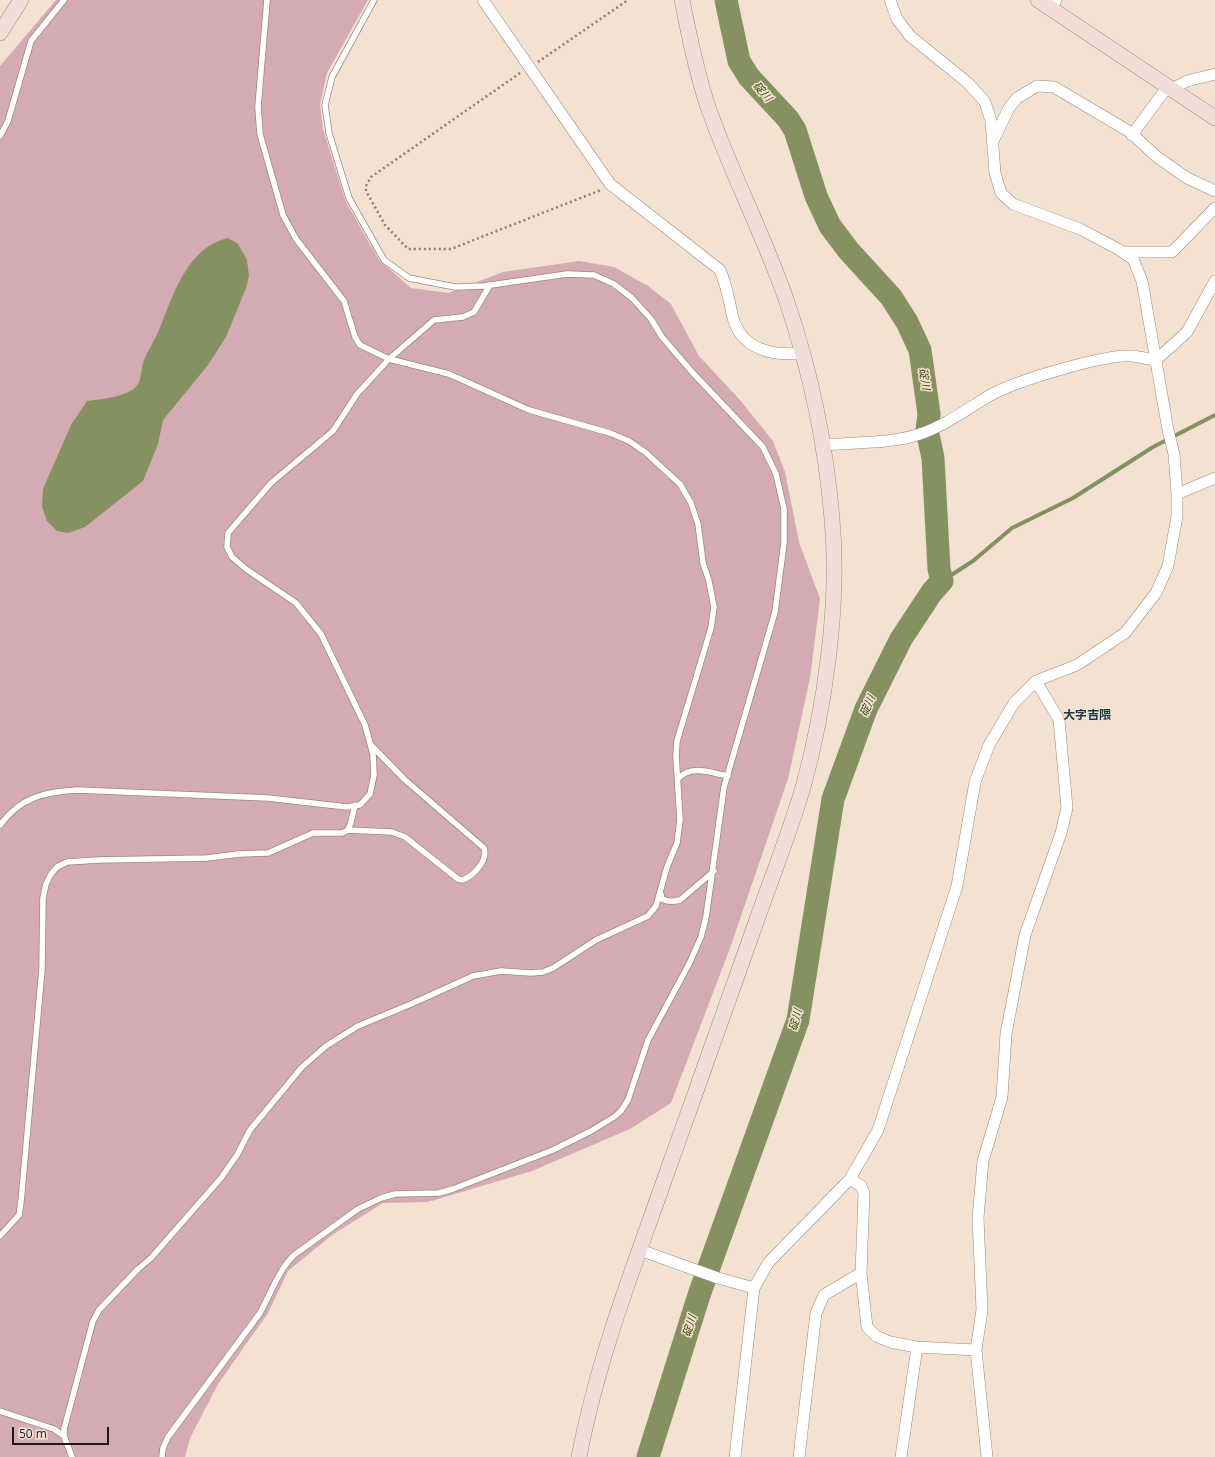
<!DOCTYPE html>
<html>
<head>
<meta charset="utf-8">
<style>
	body { margin:0 }
	#map { position:relative; width:1215px; height:1457px; overflow:hidden; background:#f3e1d2; font-family:"Open Sans",sans-serif }
	canvas { display:block }
	.scale { position:absolute; left:12px; top:1427px; width:97px; height:18px; box-sizing:border-box; border:2px solid #201a14; border-top:0; padding-left:5px; font-size:12px; line-height:14px; white-space:nowrap; color:#201a14; -webkit-text-stroke:3px #f3e1d2; paint-order:stroke }
</style>
</head>
<body>
<div id="map">
<canvas width="1215" height="1457"></canvas>
<div class="scale">50 m</div>
</div>
<script>
const ctx = document.querySelector('canvas').getContext('2d');
ctx.lineJoin = 'round';
function fillPath(path, color) {
  ctx.fillStyle = color;
  ctx.fill(path, 'evenodd');
}
function trace(path, color, width, dash) {
  ctx.strokeStyle = color;
  ctx.lineWidth = width;
  ctx.lineCap = dash ? 'butt' : 'round';
  ctx.setLineDash(dash || []);
  ctx.stroke(path);
}
function write(font, color, halo, rows, align = 'center') {
  ctx.font = font + ' "Open Sans","Noto Sans JP",sans-serif';
  ctx.lineWidth = 3;
  ctx.setLineDash([]);
  ctx.textBaseline = 'middle';
  ctx.strokeStyle = halo;
  ctx.fillStyle = color;
  for (const [text, x, y, turn = 0] of rows) {
    ctx.save();
    ctx.translate(x, y);
    ctx.rotate((+turn || 0) * Math.PI / 180);
    ctx.textAlign = isNaN(turn) ? turn : align;
    if (halo) ctx.strokeText(text, 0, 0);
    ctx.fillText(text, 0, 0);
    ctx.restore();
  }
}
fillPath(new Path2D(`
	M56 0H368L327 73 320 104 323 129 346 202 379 260 411 288 448 293 503 272 579 261 614 267 648 286 671 304 699 356 740 400 773 441 785 472 799 542 820 599 810 678 788 779 730 948 671 1103 630 1129 532 1171 428 1202 383 1203 332 1235 288 1271 268 1313 218 1384 190 1438 185 1457H0V66Z`), '#d4aab3');
fillPath(new Path2D(`
	M228 238 238 244 247 260 249 276 246 288 226 337 208 365 163 420 158 444 143 481 85 527 68 533 57 531 47 521 42 507 43 489 71 425 87 401C101 399 119 398 132 390 143 383 140 371 144 360 148 350 155 340 159 330 173 296 187 247 228 238Z`), '#859161');
trace(new Path2D(`
	M942 581 973 561 1012 528 1073 498 1153 447 1215 415`), '#859161', 4);
trace(new Path2D(`
	M648 1457 699 1295 798 1020 833 799 866 709 901 639 932 592 942 581 939 569 933 458 927 430 929 414 920 350 907 322 891 297 849 251 830 226 816 196 795 130 788 119 749 77 739 61 726 0`), '#859161', 23);
const lane = new Path2D(`
	M0 136 8 121 31 41 64 0
	M678 779C691 764 711 773 728 776
	M0 825C21 797 44 792 77 790L268 798 347 807 360 805 370 794 374 775 373 754 365 725 321 634 296 603 246 569 232 557 227 547 228 533 271 483 333 431 357 394 389 359 434 320 463 317 474 312 490 285
	M348 830 392 832 405 837 458 879 463 880C474 875 488 861 484 848L404 779 371 745
	M661 894 662 899C668 902 673 902 680 900L714 871
	M0 1236 19 1215 21 1202 42 969 43 898 46 884 51 874 57 867 67 862 98 860 207 858 239 854 268 853 313 833H342L348 830 351 822 355 805
	M0 1411 54 1429 64 1436
	M72 1457 64 1436V1429L93 1321 99 1310 138 1269 151 1258 221 1178 237 1155 250 1130 302 1067 326 1046 358 1026 411 1004 473 976 501 971 531 973 543 972 553 968 596 940 648 916 656 906 667 867 677 843 680 820 676 756 677 741 711 628 714 607 709 581 703 563 698 524 691 503 680 484 645 452 629 441 610 433 529 410 449 374 389 359 360 345 355 337 344 301 296 239 283 215 260 134 258 107 267 0
	M162 1457 163 1448 168 1437 260 1313C271 1293 278 1271 294 1255L358 1209 381 1198 395 1194 439 1193 453 1189 553 1150 591 1131 614 1117 621 1111 628 1100 648 1040 689 964 701 937 706 917 724 787 775 612 784 543V509L776 474 763 447 692 372 662 337 651 319 632 298 614 284 594 275 567 274 484 286 455 287 409 278 384 260 349 198 329 133 325 105 332 77 374 0`);
const street = new Path2D(`
	M483 0 610 184 720 270C727 286 729 301 733 318 742 350 773 356 801 353
	M1051 9 1056 0
	M1172 89 1187 81 1215 74
	M1132 135 1168 86
	M993 141 1009 108 1017 98 1037 86 1054 87 1130 132 1157 157 1187 178 1215 191
	M1124 252H1172L1215 208
	M824 445C854 442 892 444 920 434 946 425 967 409 989 396 1015 381 1104 354 1132 356 1140 357 1148 359 1156 360L1187 332 1215 281
	M1177 494 1215 478
	M850 1179 861 1186 864 1193 861 1273 867 1327 876 1336 890 1342 917 1347 976 1350
	M640 1250 718 1278 754 1288
	M735 1457 754 1288 768 1263 850 1179 878 1130 957 886 975 782 989 745 1014 703 1036 681 1077 665 1125 633 1156 593 1168 566 1177 516V494L1174 454 1168 430 1142 281 1133 259 1118 249 1080 229 1013 204 1001 193 995 173 991 121 985 102 968 83 910 36 897 19 890 0
	M799 1457 816 1313 824 1295 861 1273
	M901 1457 917 1347
	M987 1457 976 1350 982 1310 978 1218 983 1161 1002 1097 1006 1034 1025 935 1061 833 1067 808 1059 720 1036 681`);
const secondary = new Path2D(`
	M1038 0 1215 118
	M0 33 21 0
	M579 1457C595 1372 625 1290 654 1209 687 1115 720 1021 754 928 770 882 788 837 802 791 825 709 840 603 832 519 826 445 811 373 787 302 764 235 730 171 707 104 696 70 689 35 682 0`);
trace(lane, '#9b8a7d', 7);
trace(street, '#9b8a7d', 12);
trace(secondary, '#9b8a7d', 16);
trace(new Path2D(`
	M538 62 628 0
	M520 73 371 177 366 186V191L385 225 408 249H451L601 190`), '#897d73', 2.5, [2, 3]);
trace(lane, '#fff', 5.5);
trace(street, '#fff', 11);
trace(secondary, '#f2dcd7', 15);
write('italic 11px', '#3d480f', '#f3e1d2', [
	["碇川",762,92,49],
	["碇川",924,379,82],
	["碇川",868,706,-66],
	["碇川",796,1020,-75],
	["碇川",690,1326,-73]
]);
write('bold 12px', '#183a3e', '#f3e1d2', [
	["大字吉隈",1087,716]
]);
</script>
</body>
</html>
